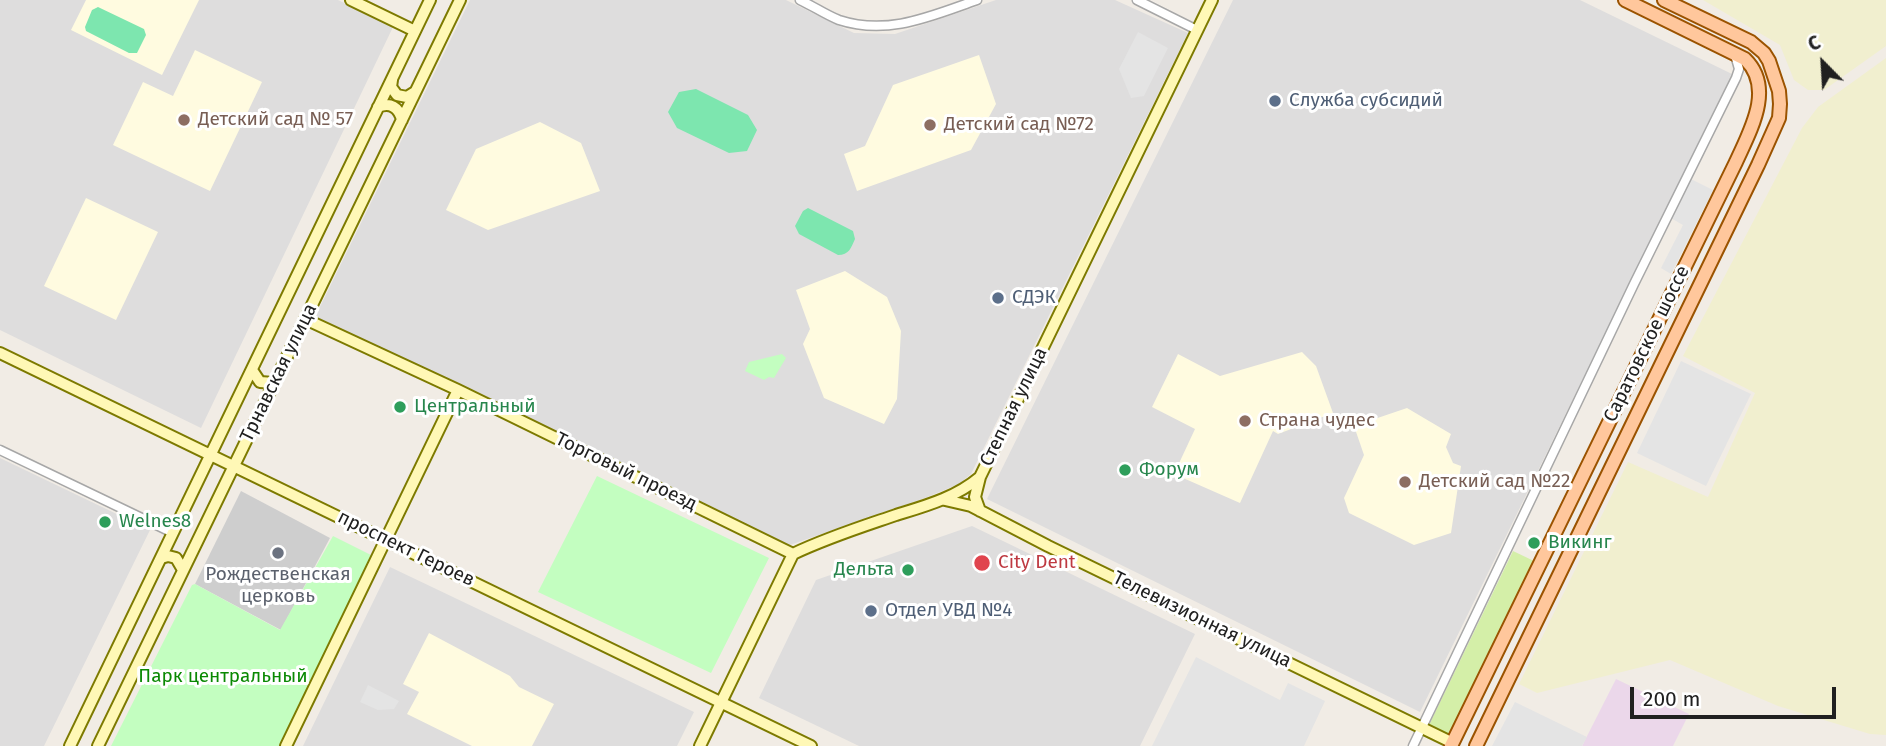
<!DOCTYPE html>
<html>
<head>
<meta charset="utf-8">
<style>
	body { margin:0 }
	#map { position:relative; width:1886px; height:746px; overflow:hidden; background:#f1ece5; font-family:"Fira Sans",sans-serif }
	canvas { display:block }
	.north { position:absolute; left:1788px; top:28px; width:70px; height:70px; -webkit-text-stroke:5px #fff; paint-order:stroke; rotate:336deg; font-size:19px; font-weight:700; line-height:28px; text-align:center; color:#202020 }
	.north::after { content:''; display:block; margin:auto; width:24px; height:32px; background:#202020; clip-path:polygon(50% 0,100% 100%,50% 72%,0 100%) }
	.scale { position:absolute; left:1630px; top:687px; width:206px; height:32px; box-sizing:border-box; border:4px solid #202020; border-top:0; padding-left:9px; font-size:21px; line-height:24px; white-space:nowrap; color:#202020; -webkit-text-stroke:5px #fff; paint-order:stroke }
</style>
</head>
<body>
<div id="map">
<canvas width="1886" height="746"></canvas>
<div class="north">С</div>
<div class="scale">200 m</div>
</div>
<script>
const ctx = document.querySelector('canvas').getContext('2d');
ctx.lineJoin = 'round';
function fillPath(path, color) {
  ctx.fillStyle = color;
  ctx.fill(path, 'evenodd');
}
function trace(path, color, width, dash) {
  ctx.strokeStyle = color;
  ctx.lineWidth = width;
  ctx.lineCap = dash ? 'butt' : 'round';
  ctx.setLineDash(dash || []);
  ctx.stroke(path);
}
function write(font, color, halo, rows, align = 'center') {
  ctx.font = font + ' "Fira Sans",sans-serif';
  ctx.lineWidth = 6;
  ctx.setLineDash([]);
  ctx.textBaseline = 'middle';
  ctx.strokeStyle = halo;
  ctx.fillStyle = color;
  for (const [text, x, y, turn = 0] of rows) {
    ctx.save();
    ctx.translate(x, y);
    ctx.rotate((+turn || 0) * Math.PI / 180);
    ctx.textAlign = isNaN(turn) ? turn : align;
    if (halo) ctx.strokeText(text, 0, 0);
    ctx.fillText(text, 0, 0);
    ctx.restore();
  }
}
fillPath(new Path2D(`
	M0 0H338L393 27 201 428 0 330Z
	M470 0H786L854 33 895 34 996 0H1115L1188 33 971 474 959 484 925 498 787 546 314 319Z
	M1233 0H1580L1732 74 1420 712 987 499Z
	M0 458 150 530 44 746H0Z
	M972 526 1195 634 1140 746H859L759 698 816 580Z
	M390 567 694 712 677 746H303Z`), '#dedddd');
fillPath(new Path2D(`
	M1616 679 1689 714 1673 746H1582Z`), '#ebd7ea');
fillPath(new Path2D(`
	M86 0H199L162 75 71 30Z
	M195 50 262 82 210 191 113 145 143 82 173 96Z
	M979 55 996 104 971 150 857 191 844 154 865 146 893 85Z
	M540 122 581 143 600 191 488 230 446 210 476 149Z
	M86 198 158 232 116 320 44 286Z
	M845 271 887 297 901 331 897 399 884 424 824 398 803 344 810 329 796 290Z
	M1302 352 1316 366 1333 413 1278 434 1273 431 1240 503 1174 474 1195 429 1152 407 1178 354 1220 376Z
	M1407 408 1451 434 1446 447 1453 463 1461 466 1451 533 1414 545 1349 513 1344 498 1364 455 1354 426Z
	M429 633 510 676 519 687 554 704 532 746H472L407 714 419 692 403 684Z`), '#fffbe0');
fillPath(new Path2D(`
	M241 491 330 538 281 630 195 584Z`), '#cecece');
fillPath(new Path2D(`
	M1703 0H1886V46L1824 90H1808L1794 80 1780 45Z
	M1886 58V735L1870 734 1778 706 1670 660 1537 693 1519 684 1628 462 1708 497 1755 393 1683 356 1802 128 1818 107Z`), '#f1efcf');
fillPath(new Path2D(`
	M1513 551 1534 561 1451 735 1429 725Z`), '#d4efa8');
fillPath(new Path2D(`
	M782 354 786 358 774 378 769 377 764 380 745 371 749 362Z
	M597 476 769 558 711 673 538 592Z
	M333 536 375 557 283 746H111L192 585 195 584 280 630Z`), '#c3fec0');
fillPath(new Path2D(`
	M98 7 144 29 146 35 137 53H129L86 31 85 27 92 10Z
	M696 89 748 115 757 130 747 151 729 153 677 128 668 112 679 92Z
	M808 208 853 231 855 239C851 248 849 255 838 255L799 234 795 226 803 211Z`), '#7de6af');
fillPath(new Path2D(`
	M1138 32 1168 48 1144 96 1131 98 1119 69Z
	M1689 178 1713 190 1671 274 1661 268 1683 225 1669 217Z
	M1681 361 1751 394 1706 486 1637 453Z
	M1196 657 1280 700 1288 683 1325 701 1304 746H1152Z
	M368 685 399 701 394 709 378 710 360 702Z
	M1515 702 1587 737 1582 746H1492Z`), '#e4e4e4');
const street = new Path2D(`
	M800 0C813 6 826 15 839 20 888 36 931 16 977 0
	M1137 0 1197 30
	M0 450 173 533
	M1413 746 1634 284 1736 78 1739 69 1735 55`);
const secondary = new Path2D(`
	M351 0 415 31
	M392 80 391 87 397 95 407 97 415 92
	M378 107C390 102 399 107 402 120
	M305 319 458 390 793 554
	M0 353 811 746
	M252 370 260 382 274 383
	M980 477 975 497 980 511
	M945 500 971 506 1048 546 1453 743
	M161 558 168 556 176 558 183 570
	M70 746 430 0
	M98 746 460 0
	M286 746 458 390
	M700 746 793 554C826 538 861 527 896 515 925 506 955 498 980 477L1212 0`);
const primary = new Path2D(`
	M1451 746 1736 162C1750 131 1775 88 1745 59L1625 0
	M1476 746 1758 165 1779 118 1780 104 1779 91 1769 61 1764 53 1751 42 1664 0`);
trace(street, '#a7a7a7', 11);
trace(secondary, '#7d7a00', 14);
trace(primary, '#9b5300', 16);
trace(street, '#fff', 8);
trace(secondary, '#fff8b6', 10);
trace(primary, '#ffc79c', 12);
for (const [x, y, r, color] of [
	[1275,101,7,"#5c6f8a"],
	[184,120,7,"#8d6e63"],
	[930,125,7,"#8d6e63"],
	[998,298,7,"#5c6f8a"],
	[400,407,7,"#2e9e5b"],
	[1245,421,7,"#8d6e63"],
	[1125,470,7,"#2e9e5b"],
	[1405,482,7,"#8d6e63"],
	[105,522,7,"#2e9e5b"],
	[1534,543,7,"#2e9e5b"],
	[278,553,7,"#6b7280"],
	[982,563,9,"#e0444e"],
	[908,570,7,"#2e9e5b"],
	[871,611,7,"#5c6f8a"]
]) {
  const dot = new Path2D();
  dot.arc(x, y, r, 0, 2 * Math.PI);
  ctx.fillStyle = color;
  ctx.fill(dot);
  trace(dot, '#fff', 2.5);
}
write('19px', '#4e5e75', '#fff', [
	["Служба субсидий",1289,101],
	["СДЭК",1012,298],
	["Отдел УВД №4",885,611]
], 'left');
write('19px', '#785e54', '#fff', [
	["Детский сад № 57",198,120],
	["Детский сад №72",944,125],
	["Страна чудес",1259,421],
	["Детский сад №22",1419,482]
], 'left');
write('19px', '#202020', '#fff', [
	["Саратовское шоссе",1647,344,-64],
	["Трнавская улица",279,373,-64],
	["Степная улица",1014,407,-64],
	["Торговый проезд",626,472,26],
	["проспект Героев",406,549,26],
	["Телевизионная улица",1202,620,26]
]);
write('19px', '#27864d', '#fff', [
	["Центральный",414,407],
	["Форум",1139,470],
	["Welnes8",119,522],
	["Викинг",1548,543],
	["Дельта",894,570,"right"]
], 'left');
write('19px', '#be3a42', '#fff', [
	["City Dent",998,563]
], 'left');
write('19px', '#5b616d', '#fff', [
	["Рождественская",278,575],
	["церковь",278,597]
]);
write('19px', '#0a8903', '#fff', [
	["Парк центральный",223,677]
]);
</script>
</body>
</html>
